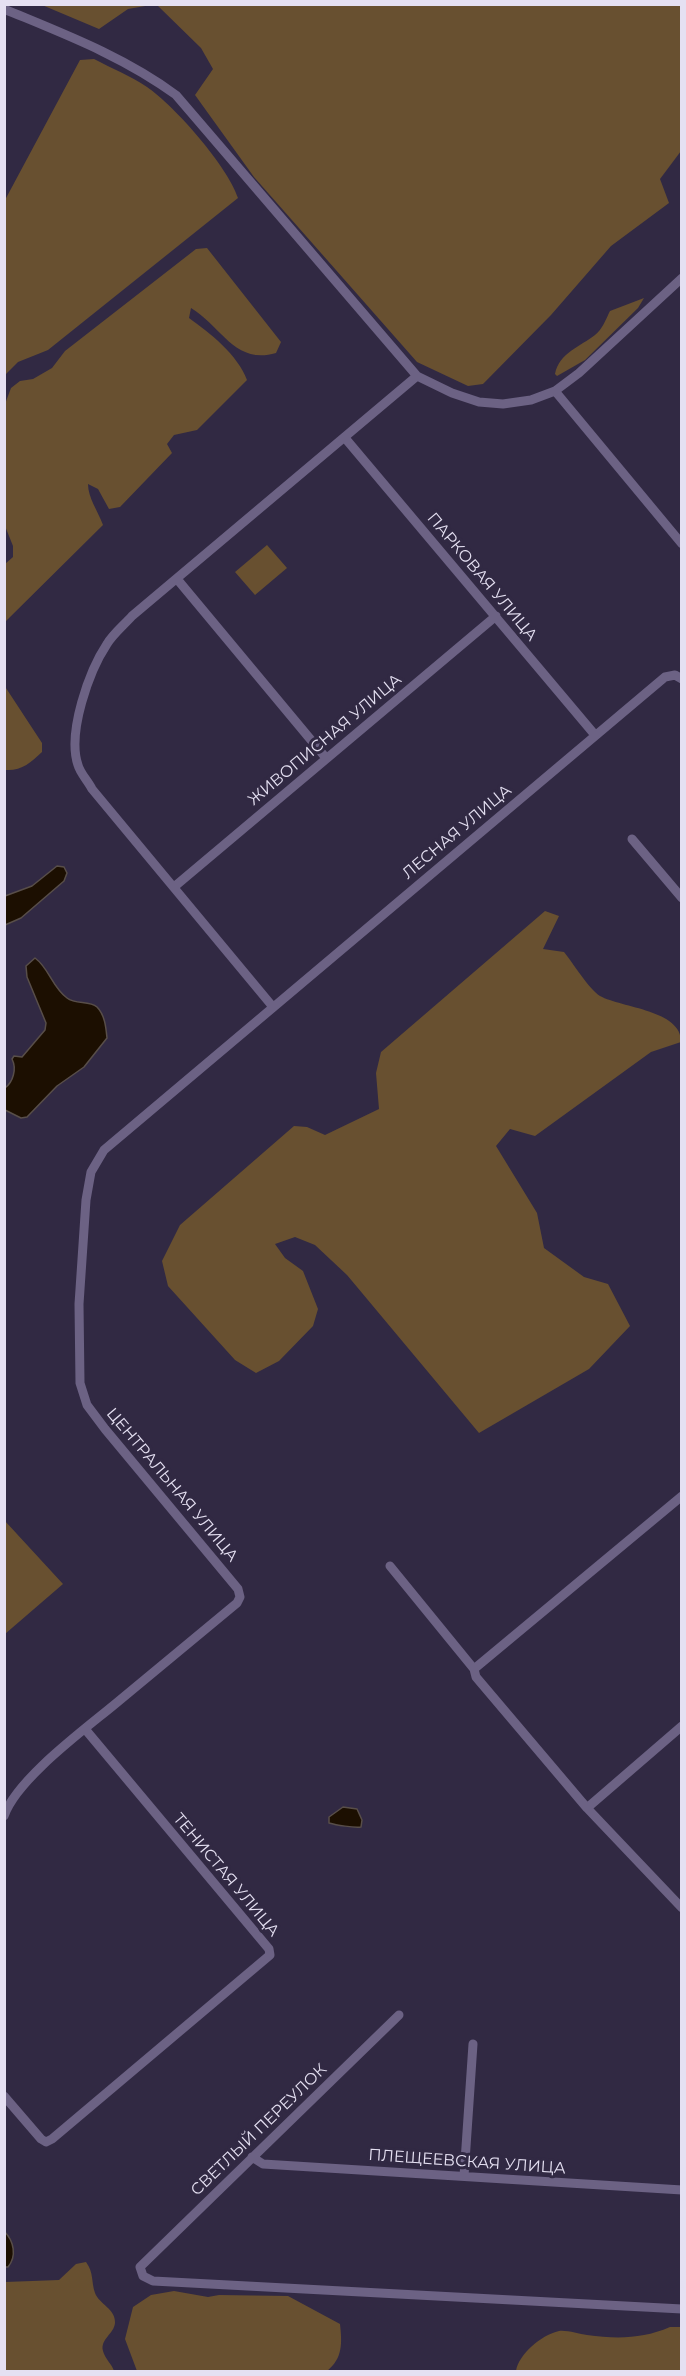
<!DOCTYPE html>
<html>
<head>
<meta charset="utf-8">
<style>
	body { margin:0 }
	#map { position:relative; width:686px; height:2376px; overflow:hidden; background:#312943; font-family:Montserrat,sans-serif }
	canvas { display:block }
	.frame { position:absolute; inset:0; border:6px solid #e5e0f2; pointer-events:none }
</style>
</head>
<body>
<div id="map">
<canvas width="686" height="2376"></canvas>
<div class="frame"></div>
</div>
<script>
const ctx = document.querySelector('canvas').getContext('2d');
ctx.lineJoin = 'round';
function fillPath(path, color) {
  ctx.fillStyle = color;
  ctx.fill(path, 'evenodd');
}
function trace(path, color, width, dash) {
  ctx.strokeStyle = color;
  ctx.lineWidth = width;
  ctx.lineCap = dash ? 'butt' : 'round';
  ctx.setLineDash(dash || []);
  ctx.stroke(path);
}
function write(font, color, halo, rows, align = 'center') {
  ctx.font = font + ' Montserrat,sans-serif';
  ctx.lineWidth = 6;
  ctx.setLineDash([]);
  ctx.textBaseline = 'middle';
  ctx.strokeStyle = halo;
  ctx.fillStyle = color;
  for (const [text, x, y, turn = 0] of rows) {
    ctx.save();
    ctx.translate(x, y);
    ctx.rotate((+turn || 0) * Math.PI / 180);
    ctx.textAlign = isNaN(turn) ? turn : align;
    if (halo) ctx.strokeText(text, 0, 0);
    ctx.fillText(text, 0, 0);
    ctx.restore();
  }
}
fillPath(new Path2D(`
	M42 5H151L128 9 99 29Z
	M157 5H681V151L660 179 669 203 611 246 551 315 483 384 468 386 417 362 254 177 195 95 213 69 201 48Z
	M94 59C111 68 131 76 147 87 175 106 228 167 238 198L48 350 18 362 5 375V200L80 60Z
	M207 248 281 342 276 353C235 365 222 327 191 308L189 318C210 333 238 355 247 380L197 430 174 435 167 444 172 453 120 507 109 509 98 489 88 484C88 498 98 511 103 525L5 622V564L13 557V546L5 526V404L11 388 20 381 33 379 52 368 65 351 196 249Z
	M644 298 638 308 585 360 557 376 555 374C559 353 581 346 595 335 602 330 606 319 610 311Z
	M267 545 287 568 255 595 235 572Z
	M4 685 42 743V752C30 763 22 771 5 770Z
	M545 911 559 916 543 949 564 952C573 963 589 989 600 996 622 1008 682 1010 681 1042L651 1052 535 1136 510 1129 496 1146 537 1213 544 1248 584 1277 608 1284 630 1326 589 1369 479 1433 347 1275 315 1245 295 1237 275 1244 285 1258 303 1271 318 1309 313 1326 279 1361 256 1373 235 1360 168 1286 162 1261 180 1225 294 1126 307 1127 325 1135 379 1109 376 1073 381 1052Z
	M5 1521 63 1584 5 1634H4Z
	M86 2262C94 2273 91 2281 95 2293 99 2304 116 2309 115 2323 114 2334 100 2339 103 2351 105 2359 112 2364 114 2371H5V2282L59 2280 76 2264Z
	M174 2291 208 2297 219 2295 288 2296 340 2324C342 2343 343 2358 327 2371H137L125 2339 133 2307 151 2295Z
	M670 2327H681V2371H516C519 2354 541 2335 559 2331 567 2330 579 2334 587 2335 617 2339 642 2339 670 2327Z`), '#685030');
const water = new Path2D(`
	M57 866 64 867 67 873 64 881 21 918 5 925V896L32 886Z
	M35 958C49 968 52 987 67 998 76 1005 89 1000 97 1007 105 1015 106 1028 107 1038L84 1067 57 1086 27 1117 21 1118 5 1110V1088C13 1082 17 1069 12 1059L14 1056 22 1057 45 1030 46 1023 27 977 26 966Z
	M343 1807 357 1809 362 1820 361 1827C354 1828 336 1825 329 1823V1817Z
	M4 2231C14 2241 17 2256 8 2267H5Z`);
fillPath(water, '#1c0f01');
trace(water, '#584e49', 1.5);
trace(new Path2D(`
	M4 9C64 34 123 56 176 95L417 376 452 393 479 402 503 404 531 400 555 391 579 373 682 278
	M555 391 682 544
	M345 438 595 735
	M177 579 326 758
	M632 839 682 898
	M174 887 496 616
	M273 1007 92 789C88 781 80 773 78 765 67 733 89 671 107 644 113 634 124 625 132 616L417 376
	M390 1566 474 1669 476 1677 587 1808 682 1908
	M474 1669 682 1496
	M587 1808 682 1726
	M4 1816C17 1778 88 1727 120 1700 159 1668 198 1635 237 1603L240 1597 238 1589 105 1429 87 1405 80 1383 79 1304 86 1200 91 1172 104 1150 665 677 675 675 682 679
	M399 2015 140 2267 143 2276 153 2281 682 2309
	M4 2096 41 2139 46 2142 52 2139 270 1955 269 1949 85 1729
	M252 2157 263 2164 682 2190
	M464 2176 473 2044`), '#6c6284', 9);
write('16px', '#e5e0f2', '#312943', [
	["ПАРКОВАЯ УЛИЦА",482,577,50],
	["ЖИВОПИСНАЯ УЛИЦА",325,740,-40],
	["ЛЕСНАЯ УЛИЦА",457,832,-40],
	["ЦЕНТРАЛЬНАЯ УЛИЦА",172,1485,50],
	["ТЕНИСТАЯ УЛИЦА",226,1875,50],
	["СВЕТЛЫЙ ПЕРЕУЛОК",259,2130,-44],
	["ПЛЕЩЕЕВСКАЯ УЛИЦА",467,2162,4]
]);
</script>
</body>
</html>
